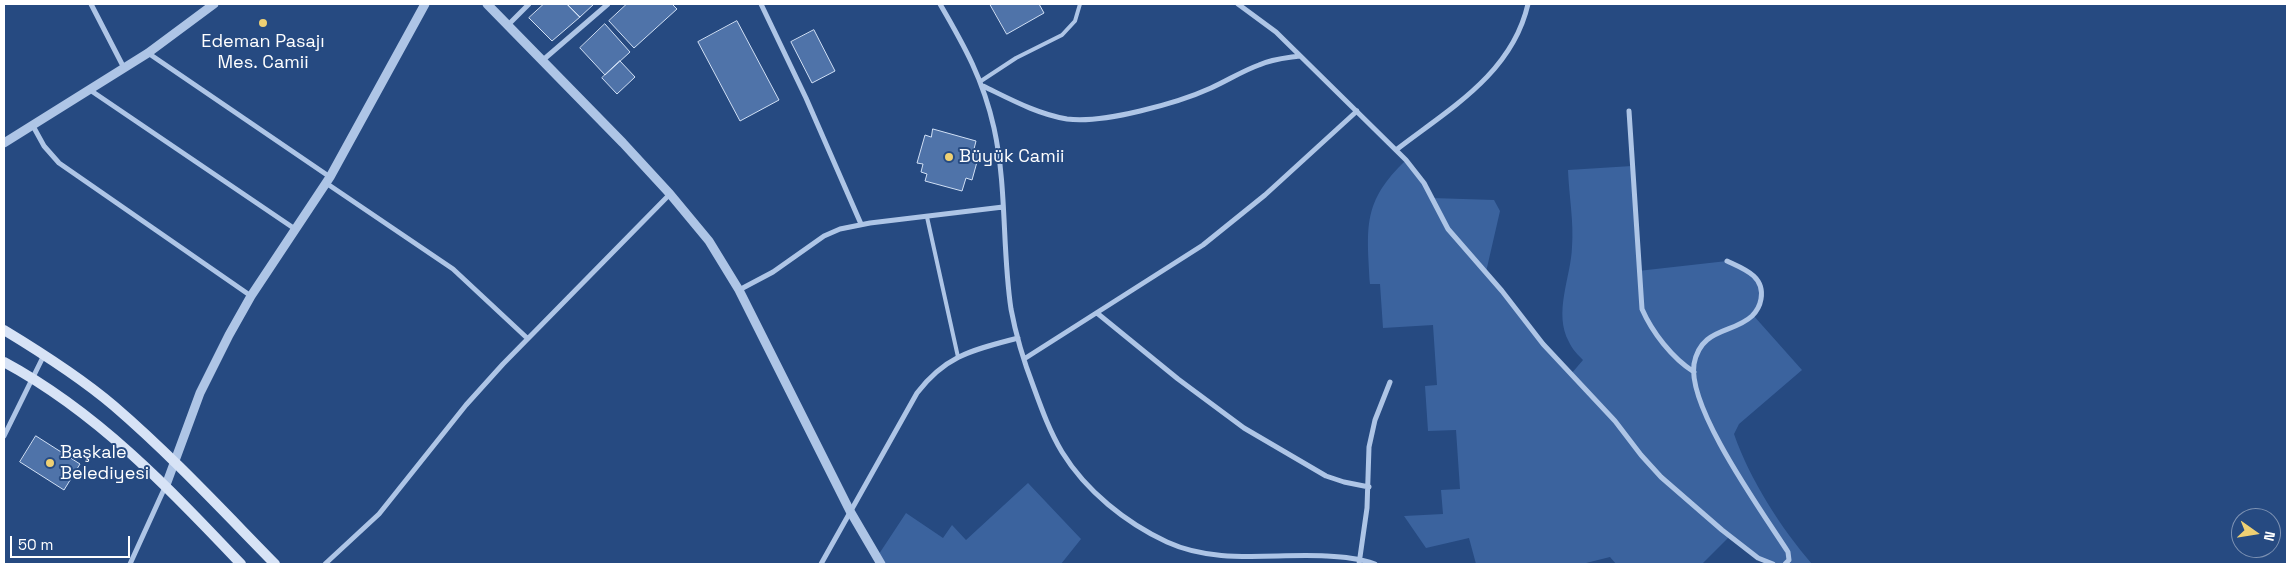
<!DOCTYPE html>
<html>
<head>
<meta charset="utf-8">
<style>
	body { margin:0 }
	#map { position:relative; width:2291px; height:568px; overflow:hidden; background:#264a81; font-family:"Space Grotesk",sans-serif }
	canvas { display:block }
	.frame { position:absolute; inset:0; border:5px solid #fff; pointer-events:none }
	.north { position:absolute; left:2231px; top:508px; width:50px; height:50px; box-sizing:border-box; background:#264a81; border:1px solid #7d92b3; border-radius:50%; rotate:103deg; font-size:14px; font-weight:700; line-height:20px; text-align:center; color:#fff }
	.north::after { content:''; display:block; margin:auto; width:18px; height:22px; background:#efd073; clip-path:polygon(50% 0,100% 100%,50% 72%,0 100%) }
	.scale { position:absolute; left:10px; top:536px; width:120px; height:22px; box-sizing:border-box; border:2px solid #fff; border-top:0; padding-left:6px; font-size:15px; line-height:18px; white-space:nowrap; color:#fff; -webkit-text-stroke:4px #264a81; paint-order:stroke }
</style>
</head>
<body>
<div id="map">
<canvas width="2291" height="568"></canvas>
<div class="frame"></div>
<div class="north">N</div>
<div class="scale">50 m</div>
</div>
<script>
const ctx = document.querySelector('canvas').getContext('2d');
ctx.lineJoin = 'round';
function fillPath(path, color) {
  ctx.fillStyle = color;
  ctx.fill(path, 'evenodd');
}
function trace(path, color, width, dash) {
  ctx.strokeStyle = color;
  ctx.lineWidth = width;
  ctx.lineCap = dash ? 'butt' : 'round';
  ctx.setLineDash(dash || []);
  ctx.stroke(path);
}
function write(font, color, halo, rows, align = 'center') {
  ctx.font = font + ' "Space Grotesk",sans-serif';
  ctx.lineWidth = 4;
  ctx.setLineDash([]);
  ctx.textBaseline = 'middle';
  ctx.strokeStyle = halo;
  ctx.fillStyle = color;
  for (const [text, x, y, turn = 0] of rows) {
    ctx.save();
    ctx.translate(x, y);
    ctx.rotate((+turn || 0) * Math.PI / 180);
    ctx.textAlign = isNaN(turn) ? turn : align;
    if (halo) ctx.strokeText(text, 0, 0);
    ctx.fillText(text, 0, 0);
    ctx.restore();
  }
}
fillPath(new Path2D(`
	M1406 160 1432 198 1494 200 1500 211 1486 272 1571 374 1583 360C1578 355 1572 349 1569 342 1553 313 1571 277 1572 247 1574 222 1569 196 1568 170L1632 166 1638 271 1727 261 1758 279 1761 298 1753 315 1802 370 1739 424 1734 434C1750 480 1781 528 1812 564H1768L1730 536 1702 564H1616L1610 557 1582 564H1476L1469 538 1426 548 1404 516 1443 514 1441 490 1460 489 1456 430 1428 431 1425 386 1437 385 1433 325 1383 328 1380 284H1370C1367 227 1362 202 1406 160Z
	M1028 483 1081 539 1061 564H881L877 557 906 513 943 538 952 525 966 540Z`), '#3b639e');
const building = new Path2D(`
	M544 4H567L580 17 552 41 529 18Z
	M567 4H594L580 17Z
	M627 4H672L677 9 634 48 609 21Z
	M990 4H1039L1044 13 1007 34Z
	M737 21 779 100 740 121 698 42Z
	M605 24 630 52 605 75 580 48Z
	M814 30 835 71 812 83 791 42Z
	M620 61 635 77 617 94 602 78Z
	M933 129 976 141 974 149 980 151 972 180 966 178 962 191 925 181 927 174 921 172 923 164 917 163 925 135 931 137Z
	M36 436 80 464 64 490 20 462Z`);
fillPath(building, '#4f73a9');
trace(building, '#d1e0f5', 1);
trace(new Path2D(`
	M981 81 1016 58 1062 35 1075 21 1080 4
	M927 217 958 357`), '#aec5e6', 4);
trace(new Path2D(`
	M91 4 124 68
	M761 4 806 98 861 224
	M940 4C965 47 983 79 994 128 1007 187 1002 249 1011 309 1016 336 1024 362 1034 388 1042 410 1050 432 1062 452 1086 491 1126 523 1167 542 1217 565 1273 553 1326 556 1342 557 1359 558 1375 564
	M1238 4 1276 32 1406 160 1424 183 1448 229 1502 291 1543 344 1615 421 1641 455 1661 477 1722 530 1758 558 1773 564
	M508 25 529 4
	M148 53 330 177
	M543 60 608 4
	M983 86C1010 99 1037 114 1067 119 1103 124 1178 103 1211 88 1227 81 1242 71 1259 65 1272 59 1286 58 1299 56
	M90 90 295 229
	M1629 111 1642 309C1652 332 1672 358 1694 372
	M33 126 44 146 59 163 251 296
	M1396 150C1449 109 1512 74 1528 4
	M326 183 453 269 527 338
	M1727 261C1744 269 1765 276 1761 299 1760 305 1757 311 1752 316 1733 334 1701 327 1694 364 1687 408 1763 513 1788 552L1789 560 1785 564
	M739 290 773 272 824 236 840 229 870 223 1003 207
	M1097 313 1178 379 1244 428 1326 476 1344 482 1369 487
	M1024 359 1203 245 1265 195 1357 111
	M4 436 44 355
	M130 564 166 485
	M325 564 379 514 466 405 503 364 670 194
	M821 564 917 393C946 355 973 350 1018 338
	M1359 564 1367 508 1369 447 1375 420 1390 382`), '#aec5e6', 5);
trace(new Path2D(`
	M487 4 623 143 670 194 709 241 739 290 850 511 881 564
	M4 143 148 53 214 4
	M166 485 200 393 229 335 251 296 330 177 425 4`), '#aec5e6', 9);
trace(new Path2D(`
	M4 330C42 353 80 377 114 406 171 455 222 510 275 564
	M4 362C97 412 169 488 241 564`), '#d7e3f6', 10);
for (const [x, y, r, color] of [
	[263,23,5,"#efd073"],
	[949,157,5,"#efd073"],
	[50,463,5,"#efd073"]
]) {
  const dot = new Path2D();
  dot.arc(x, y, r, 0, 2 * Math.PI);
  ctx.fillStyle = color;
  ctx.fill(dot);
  trace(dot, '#264a81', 2);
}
write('18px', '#fff', '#264a81', [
	["Edeman Pasajı",263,42,"center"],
	["Mes. Camii",263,63,"center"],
	["Büyük Camii",959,157],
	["Başkale",60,453],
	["Belediyesi",60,474]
], 'left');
</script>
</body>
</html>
